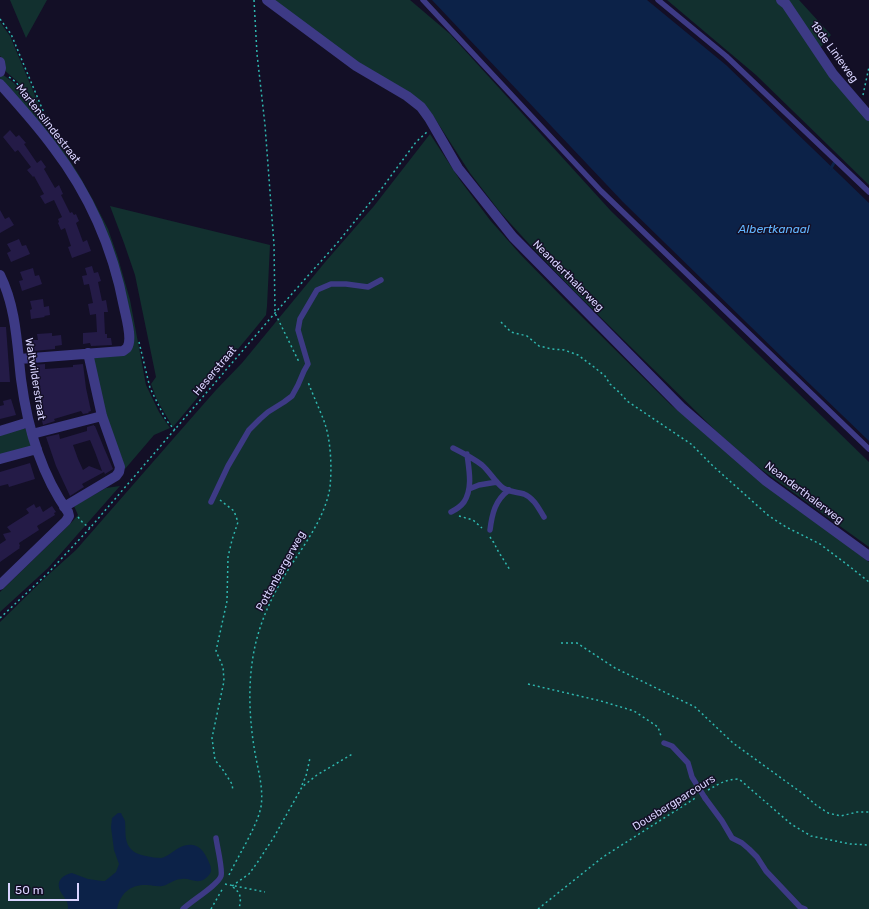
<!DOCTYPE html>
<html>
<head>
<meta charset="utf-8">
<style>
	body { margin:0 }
	#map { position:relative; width:869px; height:909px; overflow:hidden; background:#130f26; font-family:Rubik,sans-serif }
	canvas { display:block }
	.scale { position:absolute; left:8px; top:883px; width:71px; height:18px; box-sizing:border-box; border:2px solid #d9d4ff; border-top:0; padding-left:5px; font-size:12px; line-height:14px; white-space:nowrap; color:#d9d4ff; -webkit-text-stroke:3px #130f26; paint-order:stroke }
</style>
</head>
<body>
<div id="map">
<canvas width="869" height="909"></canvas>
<div class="scale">50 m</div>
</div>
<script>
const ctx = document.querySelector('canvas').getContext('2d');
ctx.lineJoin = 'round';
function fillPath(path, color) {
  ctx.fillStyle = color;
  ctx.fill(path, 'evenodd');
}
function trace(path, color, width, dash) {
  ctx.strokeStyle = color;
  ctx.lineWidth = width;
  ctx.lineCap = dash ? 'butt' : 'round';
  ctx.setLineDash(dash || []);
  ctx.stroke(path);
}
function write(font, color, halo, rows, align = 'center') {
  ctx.font = font + ' Rubik,sans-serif';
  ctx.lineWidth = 3;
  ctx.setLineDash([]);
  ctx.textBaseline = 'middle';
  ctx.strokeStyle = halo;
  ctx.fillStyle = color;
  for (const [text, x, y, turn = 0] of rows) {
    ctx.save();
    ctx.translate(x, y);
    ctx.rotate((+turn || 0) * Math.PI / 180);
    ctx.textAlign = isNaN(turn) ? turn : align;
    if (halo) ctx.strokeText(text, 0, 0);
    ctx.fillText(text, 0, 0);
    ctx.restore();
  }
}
fillPath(new Path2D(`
	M10 0H47L26 38Z
	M273 0H410L450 34 611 211 869 462V547L755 465 717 432 575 292 530 245 500 212 470 173 432 114 352 59Z
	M667 0H799L831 35 815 54 869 119V185L756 75Z
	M0 22 10 36 44 117 18 82 4 70 2 58 0 56Z
	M2 74 14 83 47 125 79 175 93 200 108 229 118 258 130 300 146 385 159 412 170 428 154 435 125 469 121 456 110 433 91 358 132 348 91 202 0 80V77Z
	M430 134 460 180 490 220 520 254 566 301 671 405 795 505 869 562V909H0V622L48 575 76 550 194 415 216 390 242 363 326 261 374 206Z
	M110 206 270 245 267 306 266 315 253 331 173 427 171 424 157 400 151 384 156 377 135 275 124 243Z
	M23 428 27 429 32 446 0 457V435Z
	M120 486 48 568 0 612V592L71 523 78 515 74 506 106 488Z`), '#12302f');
fillPath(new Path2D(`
	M432 0H647L726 65 869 203V441L789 364 623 202Z
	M118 813H121C122 816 124 818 125 821 126 830 124 841 130 848 134 853 140 855 146 856 151 857 156 858 161 858 167 857 172 852 177 849 192 840 202 846 208 860 209 863 211 866 211 869 212 874 205 880 200 881 194 882 188 878 182 879 173 879 169 885 162 886 157 887 152 885 147 885 130 884 120 894 117 909H68C68 907 68 905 67 902 66 899 64 897 62 894 55 883 60 876 72 873L88 879 102 881H105L116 872 119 864 114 850 111 827 112 818Z`), '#0c2248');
trace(new Path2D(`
	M830 170 834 163`), '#0c2248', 3);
fillPath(new Path2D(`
	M10 130 16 137 19 135 26 143 24 144 37 163 41 160 46 167 44 169 55 188 59 185 63 194 61 195 70 213 72 212 74 215 76 214 79 221 76 223 83 242 87 240 91 251 72 258 68 247 71 246 65 228 61 230 58 223 59 222 58 219 62 217 54 200 45 204 40 196 44 194 34 176 33 177 27 170 31 167 18 150 15 152 3 137Z
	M0 210 5 219 9 217 14 225 0 233Z
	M19 239 22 246 26 245 30 254 11 262 7 253 11 251 7 244Z
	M92 266 94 273 98 272 101 281 98 282 102 301 106 300 108 312H104L105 334H107V338H111L112 345 91 346 90 343 83 344V333L97 332 96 314 90 315 88 304 93 303 89 284 84 285 82 276 87 275 85 268Z
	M33 268 35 276 39 275 42 284 22 291 19 281 23 280 20 272Z
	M43 299 44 307 49 306 50 315 44 316 45 317 31 319 30 310 32 309 30 301Z
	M0 327H6L10 382H0Z
	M52 333V336L61 335 62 345 55 346V349L34 351 33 340H38L37 334Z
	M45 364V369L73 367V365L83 364 86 388 91 411 88 412 89 413 83 414 81 411 54 419 55 421 43 425 36 396 32 365Z
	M11 399 16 415 0 419V406L4 405 3 401Z
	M94 425V426H95L104 448 113 469 105 474 104 472 82 484 84 487 70 496 56 466 46 437 59 434 60 439 87 431V427ZM90 440 95 452 102 471 89 466 83 470 78 459 73 445Z
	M30 463 35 479 9 487 8 484 0 486V472Z
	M34 504 36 508 40 506 43 512 52 506 56 512 54 513 55 515 37 526 39 530 19 543 20 546 19 547 20 548 0 562V544L6 540 3 534 11 532 7 527 29 513 26 509Z`), '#241b47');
trace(new Path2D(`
	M254 0 257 54 265 125 274 245 275 313 299 362
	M0 19 11 34 49 125
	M9 77 16 82 29 101
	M863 95 869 67
	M501 322 511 332 527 336 539 346 552 349 564 350 578 355 594 367 605 376 610 384 620 393 627 401 691 444 713 466 769 516 786 527 820 544 849 566 869 582
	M139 342 150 388 166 420 175 430
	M220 500 234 511 238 522 232 540 228 557 227 601 216 651 223 667 224 681 212 738 215 760 223 770 232 784 233 791
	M459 516 473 520 482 528
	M78 517 83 523 90 528
	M490 537 493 542
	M493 541 498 551 510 570
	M0 618 48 573 90 528 275 313 338 242 382 188 416 142 427 132
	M561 643H577L615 668 695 707 733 743 788 783 802 793 816 805 828 813 841 816 857 812H869
	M528 684 601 701 634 711 658 727 661 736
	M302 785 306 776 310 758
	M708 790C719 784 726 779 739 779L791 824 811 836 850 844 869 845
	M229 875C234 865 240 854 246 843 252 831 258 820 261 807 264 787 257 767 254 747 249 715 248 682 254 651 259 625 270 600 283 578 300 550 325 520 330 487 332 467 331 440 324 421 319 408 313 395 308 382
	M225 884 265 892
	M232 886 249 874 257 863 274 837 302 787 317 775 354 753
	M233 887C242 894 241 899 239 909
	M211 909 223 888
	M538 909 603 857 697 797`), '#2fb8b0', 1.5, [2, 3]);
trace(new Path2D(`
	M423 0 601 191 869 449
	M658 0 726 56 869 192
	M453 448C463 453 473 458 482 465 490 472 495 482 503 488 510 492 517 492 524 494 534 498 539 509 544 517
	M469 489 479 485 497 482
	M211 502 228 466 249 430 260 419 268 412 284 402 292 396 298 385 304 371 308 364 298 330 300 319 317 290 331 284H346L368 287 381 280
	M451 512C455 510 461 506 464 502 473 488 469 470 467 454
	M490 530C492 514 495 500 509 490
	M664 743 672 746 688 763 692 777 700 790
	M705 798 722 821 732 838 742 843 749 849 757 857 766 871 800 907 805 909
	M183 909C191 901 218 885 221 876 223 870 217 846 216 838`), '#3d3a85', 5.5);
trace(new Path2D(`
	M267 0 356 66 407 96 421 107 429 118 458 168 513 237 681 407 766 481 869 556
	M781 0 786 4 833 74 869 116
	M0 62 1 68 0 72
	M0 84C18 104 37 125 53 147 89 194 113 249 124 307 126 317 133 340 127 348L123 351 19 359
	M0 275C16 307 17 344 21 379 27 425 41 474 68 512L69 516 66 521 0 585
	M0 431 29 422
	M32 434 102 416
	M0 459 37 449
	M64 507 116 476 119 472 120 467 102 416 88 353`), '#3d3a85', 10);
trace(new Path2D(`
	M700 790 705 798`), '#3d3a85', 5.5);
write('11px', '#d9d4ff', '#130f26', [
	["18de Linieweg",834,52,54],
	["Martenslindestraat",48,124,52],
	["Neanderthalerweg",568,276,45],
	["Heserstraat",215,371,-50],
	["Waltwilderstraat",35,379,81],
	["Neanderthalerweg",804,493,37],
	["Pottenbergerweg",281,571,-61],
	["Dousbergparcours",674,803,-32]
]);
write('italic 12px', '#62b6ff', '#130f26', [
	["Albertkanaal",774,230]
]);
</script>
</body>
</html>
